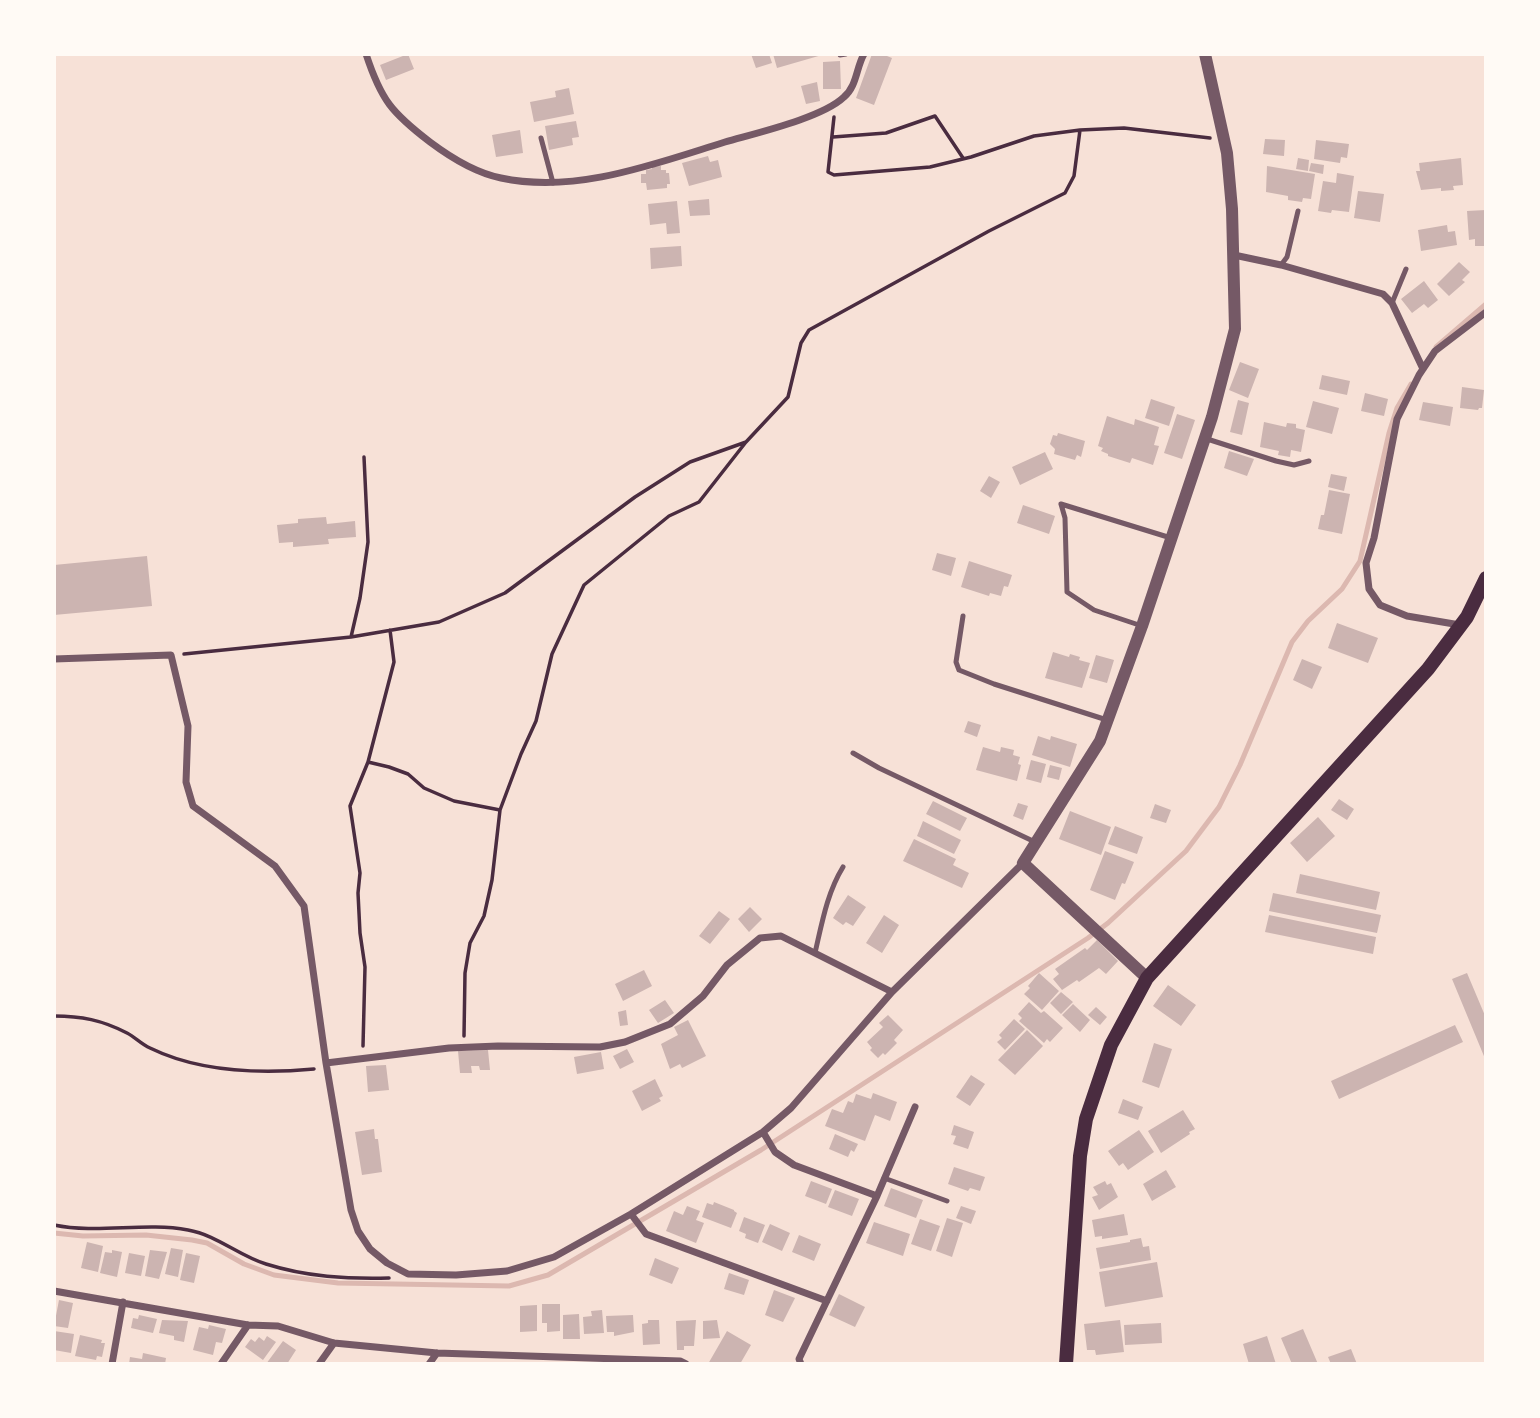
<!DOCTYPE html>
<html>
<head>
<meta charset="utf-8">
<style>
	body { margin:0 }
	#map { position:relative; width:1540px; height:1418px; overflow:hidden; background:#f7e1d7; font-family:"Sofia Sans Condensed",sans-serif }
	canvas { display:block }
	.frame { position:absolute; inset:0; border:56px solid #fffaf5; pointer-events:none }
</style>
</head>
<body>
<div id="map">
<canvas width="1540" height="1418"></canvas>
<div class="frame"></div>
</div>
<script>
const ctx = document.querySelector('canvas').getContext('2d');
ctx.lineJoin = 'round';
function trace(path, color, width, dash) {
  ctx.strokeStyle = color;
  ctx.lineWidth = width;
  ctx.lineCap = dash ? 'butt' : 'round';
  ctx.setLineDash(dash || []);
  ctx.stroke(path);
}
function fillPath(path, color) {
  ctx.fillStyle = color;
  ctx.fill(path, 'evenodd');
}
trace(new Path2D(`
	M1436 347 1486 304
	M54 1233 83 1236 146 1235 192 1240 207 1243 244 1264 274 1275 338 1283 509 1286 548 1275 761 1150 1088 938 1108 923 1186 851 1219 807 1240 765 1292 642 1308 621 1342 589 1360 561 1389 433 1397 408 1411 384`), '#dcb8b0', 5);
fillPath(new Path2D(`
	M408 54 414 69 386 80 380 65Z
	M751 54H769L772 63 756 68Z
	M773 54H822V55L777 68Z
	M872 54H882L892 58 874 105 856 98Z
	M840 61 841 89H823V62Z
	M817 82 820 101 806 104 801 86Z
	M569 88 574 114 534 122 530 102 556 97 555 91Z
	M576 121 579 137 572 138 573 145 549 150 545 126Z
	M520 130 523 153 496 157 492 135Z
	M1265 139 1285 140 1284 156 1263 154Z
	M1316 140 1349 144 1347 158 1341 157 1340 163 1314 159Z
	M708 156 710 162 718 160 722 177 689 186 682 163Z
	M1298 158 1309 160 1308 171 1296 169Z
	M1461 158 1463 185 1453 186 1454 190 1441 191V188L1421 190 1416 171H1420L1419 163Z
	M1311 163 1324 165 1323 174 1309 171Z
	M661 166V170H666V173H669L670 184H667V188L647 190 646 183H641V174H646V170L652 169V167Z
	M1267 166 1315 174 1311 199 1303 198 1302 202 1288 200V196L1266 192Z
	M1337 173 1354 176 1349 212 1332 210 1331 213 1318 211 1323 181 1336 183Z
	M1358 191 1384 194 1380 222 1354 218Z
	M709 199 710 215 690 216 688 201Z
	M677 201 680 233 667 234 666 223 650 225 648 204Z
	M1486 210V246H1475V239L1469 240 1467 211Z
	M1447 225 1448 232 1455 231 1457 245 1421 251 1418 230Z
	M681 246 682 266 651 269 650 248Z
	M1459 262 1470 272 1462 280 1465 282 1449 296 1437 284Z
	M1424 281 1438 300 1428 308 1424 304 1412 313 1401 299Z
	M1240 362 1259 369 1248 398 1229 390Z
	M1322 375 1350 381 1347 395 1319 389Z
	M1462 387 1484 390 1482 408H1479L1478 410 1460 408Z
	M1365 393 1388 399 1384 416 1361 411Z
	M1151 399 1175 407 1169 426 1145 418Z
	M1238 400 1249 403 1242 435 1230 432Z
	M1313 401 1339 408 1332 434 1306 427Z
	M1423 402 1453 407 1450 426 1419 420Z
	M1177 414 1195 420 1182 459 1164 453Z
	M1107 416 1134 425 1135 419 1159 427 1154 445 1159 446 1153 465 1132 458 1130 463 1108 456V454L1101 451 1103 448 1098 446Z
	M1264 422 1286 427 1287 423 1296 424V428L1305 430 1301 452 1291 450 1290 457 1278 455 1279 451 1260 447Z
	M1058 433 1085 441 1081 457 1077 455 1075 460 1054 454 1055 449 1050 444 1053 435 1057 436Z
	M1229 451 1254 459 1247 476 1224 468Z
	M1045 452 1053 469 1020 485 1012 467Z
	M1331 474 1347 477 1344 491 1328 487Z
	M989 476 1000 482 991 498 980 491Z
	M1329 490 1350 494 1342 534 1318 529 1321 515H1324Z
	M1023 505 1055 516 1049 534 1017 523Z
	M326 517 327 524 355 521 356 537 328 539 329 544 293 547V542L279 543 277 525 298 523V519Z
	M937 553 956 558 951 576 932 570Z
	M147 556 152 606 54 615V565Z
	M969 561 1012 575 1008 587 1004 586 1001 596 990 593 989 596 961 587Z
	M1337 623 1378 638 1368 663 1328 648Z
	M1053 652 1069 657 1070 654 1080 657 1079 660 1090 663 1082 688 1045 678Z
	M1096 655 1114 660 1107 683 1089 678Z
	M1302 659 1322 667 1312 689 1293 680Z
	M968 721 981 725 977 737 964 732Z
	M1038 736 1050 740 1051 736 1077 744 1070 767 1032 755Z
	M983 747 1000 752 1001 747 1014 750 1013 755 1020 757 1018 764 1021 765 1017 781 976 770Z
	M1031 760 1046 764 1041 783 1026 779Z
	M1050 765 1062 768 1059 780 1047 777Z
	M1339 799 1354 809 1347 820 1331 810Z
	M933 801 967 818 960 831 926 814Z
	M1018 803 1028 806 1023 820 1013 816Z
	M1155 804 1171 810 1166 823 1150 818Z
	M1070 811 1111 827 1101 855 1059 839Z
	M1318 817 1335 836 1307 862 1290 843Z
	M923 821 961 840 954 854 917 836Z
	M1115 826 1143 837 1137 854 1108 844Z
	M914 839 956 859 953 865 969 873 962 888 903 861Z
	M1105 851 1134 862 1125 884 1122 883 1115 900 1090 890Z
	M1300 874 1380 892 1376 910 1296 893Z
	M1273 893 1381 915 1377 933 1269 911Z
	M848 895 866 907 853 926 846 922 843 925 833 918Z
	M750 907 762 919 749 932 738 919Z
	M719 911 730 919 710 944 699 936Z
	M884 915 899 925 882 953 866 943Z
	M1269 915 1376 937 1373 954 1265 932Z
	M1097 940 1118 961 1106 974 1099 968 1079 982 1077 980 1062 990 1053 979 1059 974 1055 969 1085 948 1087 950Z
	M644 970 652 986 623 1001 615 984Z
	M1039 973 1059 991 1042 1010 1024 994 1030 988 1028 986Z
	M1467 973 1486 1018V1061L1452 979Z
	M1168 985 1196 1005 1181 1026 1153 1006Z
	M1061 992 1073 1002 1061 1014 1050 1003Z
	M665 1000 674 1013 658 1023 649 1010Z
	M1029 1002 1041 1013 1044 1011 1063 1028 1050 1042 1047 1039 1044 1043 1019 1021 1022 1018 1018 1014Z
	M1073 1004 1090 1020 1080 1032 1062 1015Z
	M1096 1007 1107 1017 1100 1025 1088 1015Z
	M626 1010 628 1025 620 1026 618 1012Z
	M888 1015 903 1030 894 1040 897 1043 885 1055 883 1053 878 1058 870 1050 872 1048 867 1042 883 1027 879 1023Z
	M1014 1019 1025 1029 1005 1050 997 1042 1002 1038 999 1035Z
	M688 1020 706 1056 682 1068 680 1064 670 1069 661 1044 678 1035 674 1027Z
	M1455 1025 1463 1042 1339 1099 1331 1081Z
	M1027 1030 1043 1046 1015 1075 998 1060Z
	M1154 1043 1172 1049 1159 1088 1142 1082Z
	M627 1049 634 1062 620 1069 613 1056Z
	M488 1050 490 1070H480L479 1066H471L472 1073H460L458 1051Z
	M601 1052 604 1069 577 1074 574 1057Z
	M386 1065 389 1090 368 1092 366 1066Z
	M971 1075 985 1084 970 1106 956 1097Z
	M655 1079 663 1096 659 1098 661 1101 642 1111 632 1091Z
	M873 1093 897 1102 890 1121 875 1115 865 1141 825 1126 832 1109 843 1113 848 1101 853 1103 856 1094 871 1099Z
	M1123 1099 1143 1107 1138 1120 1118 1113Z
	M1183 1110 1195 1129 1189 1132 1190 1134 1161 1153 1148 1131Z
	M954 1125 974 1132 968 1149 953 1144 956 1136 951 1135Z
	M374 1129 375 1139H378L382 1172 362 1175 355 1132Z
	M1139 1130 1154 1152 1128 1170 1123 1163 1119 1166 1108 1151Z
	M835 1134 858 1144 854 1152 851 1150 848 1157 829 1149Z
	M954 1167 985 1177 980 1191 970 1188 968 1191 948 1184Z
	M1166 1170 1176 1187 1152 1201 1143 1184Z
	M811 1181 832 1189 826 1204 805 1196Z
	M1105 1181 1107 1185 1111 1183 1118 1197 1099 1210 1092 1197 1098 1195 1093 1187Z
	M891 1188 923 1200 916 1218 884 1206Z
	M835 1190 859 1199 852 1216 828 1207Z
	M714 1202 734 1210V1211L737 1213 731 1228 702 1217 707 1203 713 1205Z
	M687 1206 700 1211 696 1220 704 1223 696 1243 666 1231 674 1211 683 1215Z
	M961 1206 976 1211 971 1224 956 1218Z
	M1124 1214 1128 1235 1102 1239V1236L1095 1237 1092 1220Z
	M744 1217 765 1225 758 1243 745 1238 746 1234 739 1231Z
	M947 1218 963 1223 952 1257 936 1251Z
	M920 1219 940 1226 931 1251 911 1244Z
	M874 1222 910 1234 903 1256 866 1243Z
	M770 1224 790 1233 782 1251 762 1242Z
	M799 1235 821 1244 814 1261 792 1252Z
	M1141 1238 1143 1247 1149 1246 1151 1260 1100 1269 1096 1248 1130 1242V1240Z
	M87 1242 103 1246 98 1272 81 1268Z
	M171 1248 183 1250 178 1277 165 1274Z
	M112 1250 122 1252 117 1277 100 1273 105 1252 112 1253Z
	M150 1250 167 1252 159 1279 145 1276Z
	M129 1253 145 1256 141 1276 125 1273Z
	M186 1253 200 1256 194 1283 180 1280Z
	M655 1258 679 1268 672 1284 649 1275Z
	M1157 1262 1163 1297 1105 1307 1099 1272Z
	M729 1273 749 1280 744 1295 724 1289Z
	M774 1290 795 1298 783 1322 765 1315Z
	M839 1294 865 1307 855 1327 829 1315Z
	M59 1300 73 1303 68 1328 54 1326Z
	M542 1304H560V1331L547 1332V1323H542Z
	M537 1305V1331L520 1332V1306Z
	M602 1310 604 1333 584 1334 583 1317 592 1316 591 1311Z
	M579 1314 580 1339H563V1315Z
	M139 1315 157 1319 153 1333 131 1328 133 1318 138 1319Z
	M633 1315 634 1332 614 1336V1332H607L606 1316Z
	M162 1320 188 1321 184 1342 174 1340V1336L159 1333Z
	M648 1320H659L660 1344 643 1345 642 1324 648 1323Z
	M696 1320 694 1346H684V1350H677L676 1321Z
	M717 1320 720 1338 703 1339V1321Z
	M1120 1320 1124 1352 1096 1355 1095 1350H1087L1084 1324Z
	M1161 1323 1162 1343 1125 1345 1124 1325Z
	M209 1325 226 1329 222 1343 216 1342 213 1355 193 1350 199 1327 208 1329Z
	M1303 1329 1318 1364H1292L1281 1338Z
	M54 1331 74 1334 71 1353 54 1350Z
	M727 1331 751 1345 740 1364H708Z
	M80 1335 102 1340 101 1343H105L102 1357 97 1356 96 1360 75 1356Z
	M267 1336 276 1342 263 1360 245 1347 251 1339 255 1342 259 1337 264 1341Z
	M1267 1336 1276 1364H1249L1243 1344Z
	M283 1341 296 1350 287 1364H266Z
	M1351 1349 1357 1364H1331L1328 1357Z
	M143 1353 166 1358 165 1364H129L130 1357 142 1359Z`), '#ccb4b1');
trace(new Path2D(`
	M834 117 828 172 834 175 930 167 971 157 1034 136 1080 130 1124 128 1210 138
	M833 137 886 133 935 116 963 158
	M746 442 788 397 801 343 809 330 989 231 1065 193 1074 176 1080 130
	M351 637 360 598 368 542 364 457
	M184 654 351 637 439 622 505 593 635 497 690 462 746 442 699 502 669 516 584 585 552 654 536 721 521 754 500 810 492 880 484 916 470 943 465 973 464 1036
	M368 762 389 767 408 774 424 788 454 801 500 810
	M54 1016C81 1016 102 1020 127 1033 135 1037 141 1044 150 1048 199 1072 260 1074 314 1069
	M363 1046 365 967 360 933 358 893 360 873 350 806 368 762 394 662 390 630
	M54 1225C98 1234 144 1222 188 1230 217 1235 239 1256 266 1264 307 1277 347 1279 389 1278`), '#4a2c40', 3.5);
trace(new Path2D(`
	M840 55 846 54
	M541 138 553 183
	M1281 265 1287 257 1298 211
	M1392 303 1406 269
	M1204 438 1276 461 1294 465 1309 461
	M1061 504 1065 518 1067 592 1094 610 1142 626
	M1061 504 1171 538
	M963 616 956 662 959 670 994 684 1107 720
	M853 753 879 768 1035 842
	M815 953C822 923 827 893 843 867
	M884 1178 947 1201`), '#755966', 5);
trace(new Path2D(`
	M366 54C381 100 392 113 430 142 450 157 476 173 501 178 576 194 654 164 725 142 756 133 822 118 844 97 857 86 856 68 864 54
	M1234 255 1281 265 1383 294 1392 303 1423 369
	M1460 625 1407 616 1380 605 1369 589 1366 563 1374 538 1397 419 1419 375 1435 351 1486 312
	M54 659 171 655 188 726 186 782 193 806 275 866 304 906 326 1063 351 1210 358 1231 370 1249 387 1263 408 1274 456 1275 507 1271 554 1257 631 1214 763 1132 791 1108 892 992 1023 863
	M326 1063 449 1048 498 1046 600 1047 625 1042 670 1024 703 996 727 965 760 938 781 936 892 992
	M763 1132 775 1152 794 1165 877 1196
	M631 1214 646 1234 827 1301
	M54 1291 248 1325 278 1326 334 1343 437 1353 680 1361 686 1364
	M112 1364 123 1302
	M221 1364 248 1325
	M319 1364 334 1343
	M429 1364 437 1353
	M801 1364 799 1359 877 1196 915 1107`), '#755966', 7);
trace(new Path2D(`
	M1147 978 1023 863 1100 741 1142 626 1212 417 1235 329 1232 209 1227 153 1205 54`), '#755966', 12);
trace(new Path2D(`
	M1066 1364 1080 1156 1086 1119 1111 1045 1147 978 1428 669 1467 617 1486 578`), '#4a2c40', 14);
</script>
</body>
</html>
